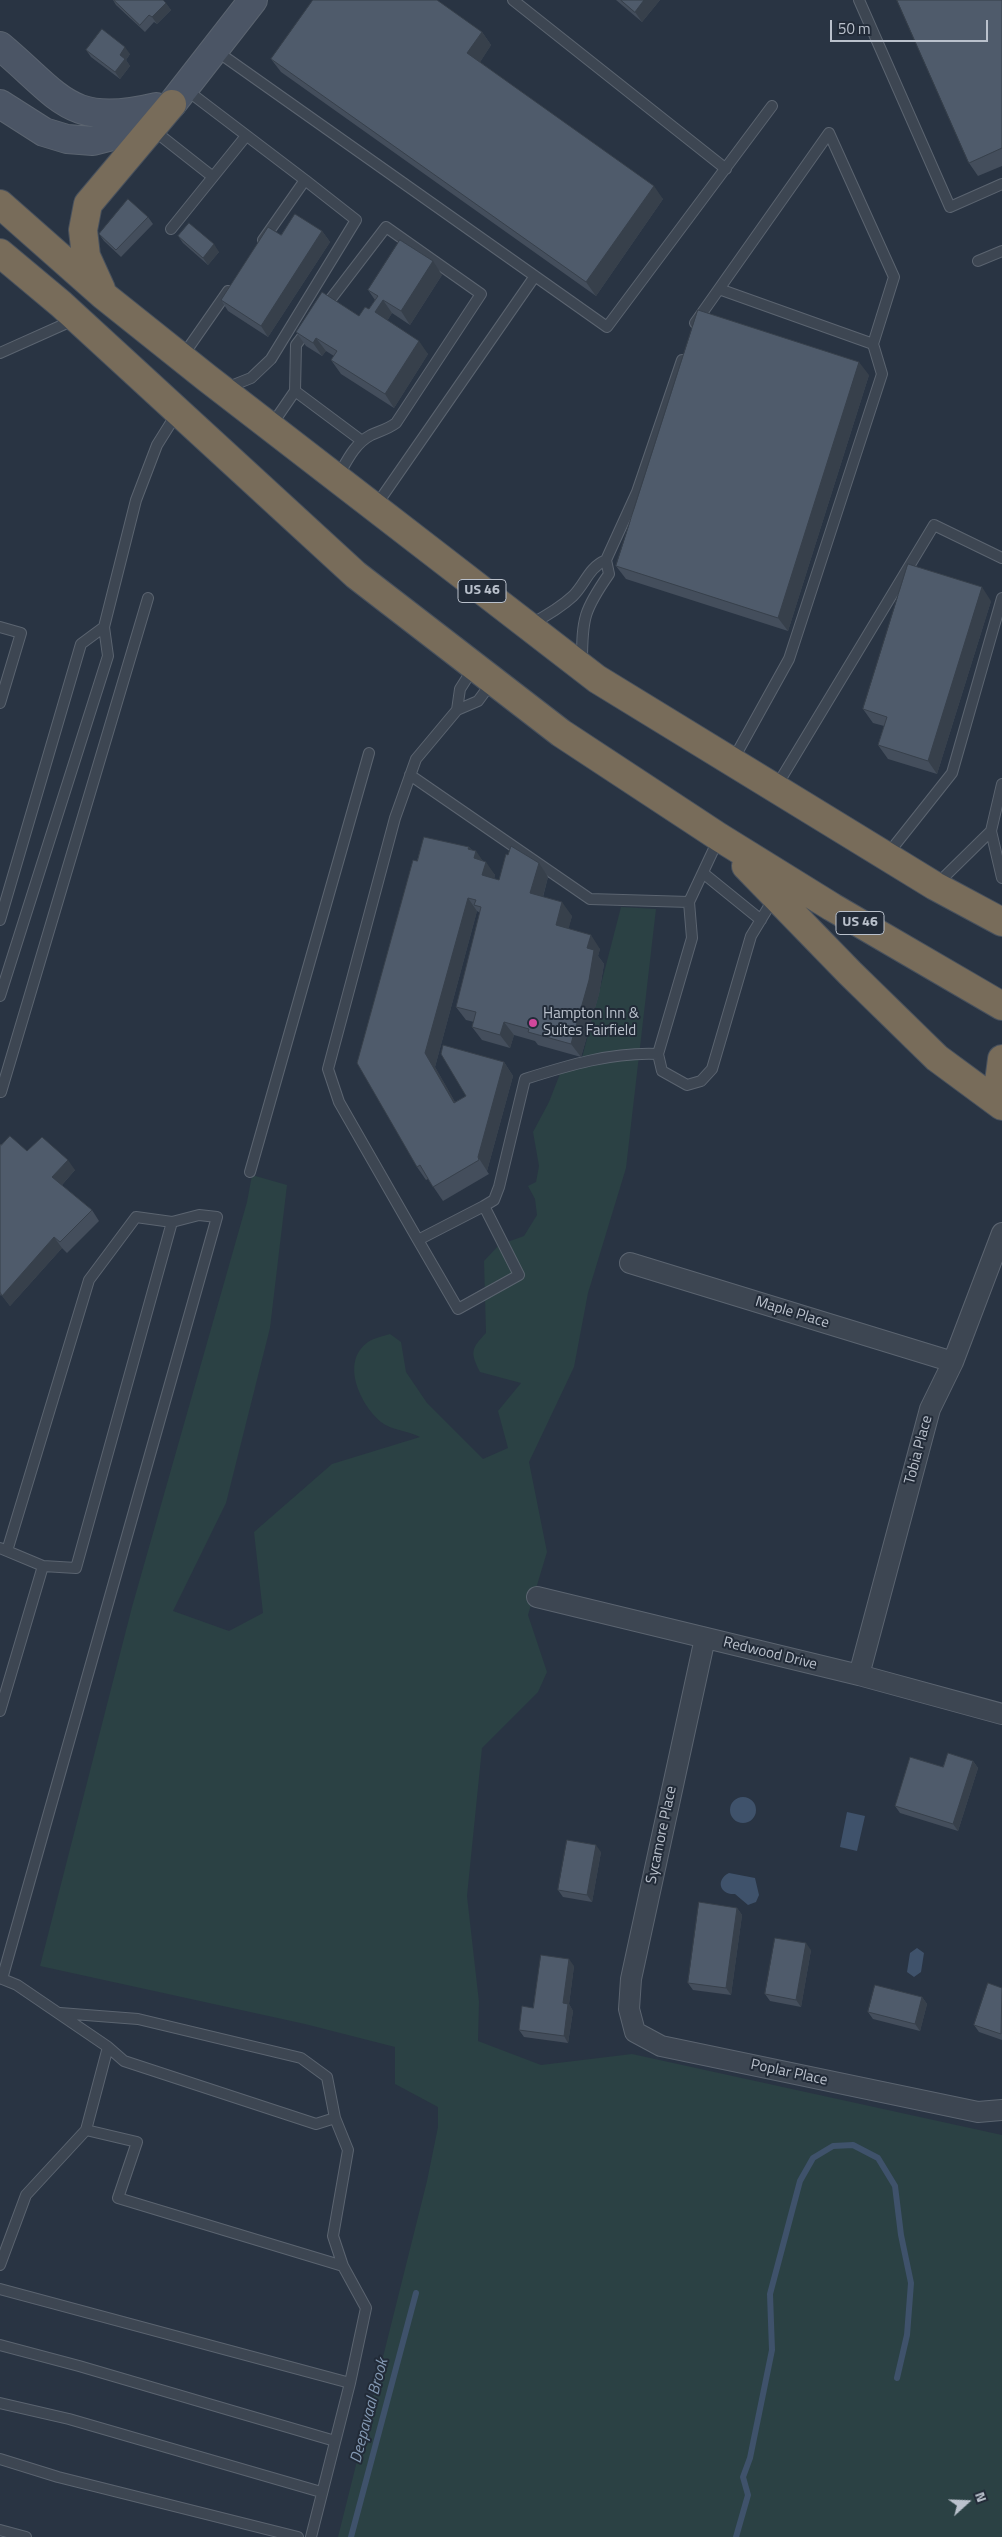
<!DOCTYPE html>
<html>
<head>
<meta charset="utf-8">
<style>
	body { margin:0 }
	#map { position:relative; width:1002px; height:2537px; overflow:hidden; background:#293443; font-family:"Titillium Web",sans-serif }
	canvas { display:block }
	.north { position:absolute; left:942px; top:2477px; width:50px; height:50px; -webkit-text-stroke:4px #222b38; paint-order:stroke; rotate:70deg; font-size:14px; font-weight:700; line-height:20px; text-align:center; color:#bac1cc }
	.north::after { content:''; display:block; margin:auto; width:18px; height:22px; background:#bac1cc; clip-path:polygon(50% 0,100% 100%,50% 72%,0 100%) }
	.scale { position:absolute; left:830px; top:20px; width:158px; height:22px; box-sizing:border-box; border:2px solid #bac1cc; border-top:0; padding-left:6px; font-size:15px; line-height:18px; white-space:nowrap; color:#bac1cc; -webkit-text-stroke:4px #222b38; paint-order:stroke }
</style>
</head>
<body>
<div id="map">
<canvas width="1002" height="2537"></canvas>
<div class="north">N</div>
<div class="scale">50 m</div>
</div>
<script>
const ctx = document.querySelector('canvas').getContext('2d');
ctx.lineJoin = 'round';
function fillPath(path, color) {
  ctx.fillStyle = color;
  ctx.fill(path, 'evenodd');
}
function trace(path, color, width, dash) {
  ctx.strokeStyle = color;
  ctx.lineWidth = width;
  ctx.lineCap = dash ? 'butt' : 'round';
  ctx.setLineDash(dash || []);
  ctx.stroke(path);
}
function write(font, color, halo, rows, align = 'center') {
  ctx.font = font + ' "Titillium Web",sans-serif';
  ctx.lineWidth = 4;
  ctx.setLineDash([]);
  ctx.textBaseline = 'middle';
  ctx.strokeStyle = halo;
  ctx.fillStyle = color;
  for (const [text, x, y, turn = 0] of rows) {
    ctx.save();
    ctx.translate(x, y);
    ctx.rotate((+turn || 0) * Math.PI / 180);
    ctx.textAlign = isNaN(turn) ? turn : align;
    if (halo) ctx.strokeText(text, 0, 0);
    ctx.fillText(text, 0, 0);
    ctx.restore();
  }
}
fillPath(new Path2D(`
	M621 907 656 909 626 1168 588 1293 574 1367 529 1462 547 1552 528 1615 547 1672 538 1692 482 1748 467 1896 479 2002 478 2041 541 2065 632 2054 1002 2135V2537H338L427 2181 438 2127V2107L395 2084V2047L305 2024 40 1966 132 1607 247 1202 252 1175 287 1185 270 1328 226 1503 173 1611 229 1631 263 1613 254 1532 332 1464 420 1437C409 1431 391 1430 381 1422 360 1404 340 1362 368 1342 374 1338 384 1336 390 1334L401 1342 406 1372 427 1403 483 1459 508 1448 498 1411 521 1383 480 1372C470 1352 471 1349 486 1333L484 1261 499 1245 524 1236 537 1215 535 1199 528 1186 536 1182 539 1166 533 1132 549 1102 565 1061 582 1058Z`), '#2b4144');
fillPath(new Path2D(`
	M730 1810a13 13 0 1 1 26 0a13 13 0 1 1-26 0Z
	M847 1812 865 1816 857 1851 840 1847Z
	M729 1873 755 1878 759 1895 756 1902 748 1905 735 1894C720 1895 715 1880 729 1873Z
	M917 1948 924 1953 921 1972 914 1977 907 1972 910 1953Z`), '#3f526b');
trace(new Path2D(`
	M351 2537 416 2293
	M736 2537 748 2495 743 2477 750 2458 772 2350 770 2294 800 2181 813 2158 833 2146 853 2145 878 2158 895 2186 901 2235 911 2283 907 2335 897 2378`), '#3f526b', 6);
const lane = new Path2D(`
	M513 0 726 169
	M859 0 950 207 1002 184
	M215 50 607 327 772 106
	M184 88 305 180
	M152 129 213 177
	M171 229 246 136
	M978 261 1002 251
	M719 289 873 344
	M324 308 386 227 481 294 396 423C388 429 380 431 371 435 354 444 347 461 337 478
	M695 323 829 133 894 277 873 344 882 374 789 659 733 760
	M0 353 76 319
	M182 357 228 291
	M226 388 251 378 271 359 356 220 305 180 263 240
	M295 391 362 441
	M271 426 295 391 296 345 309 328
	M375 507 535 276
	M606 560 637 492 682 360
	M531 624C546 616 560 608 573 596 586 583 588 568 606 560L609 574C584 610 582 618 582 662
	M0 627 21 633 0 703
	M474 667 460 689 457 710 478 701 492 682
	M410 775 590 899 689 902 719 838
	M1002 784 991 831 1002 878
	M776 787 934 525 1002 558
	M887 855 952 773 1002 598
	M703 873 761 920
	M936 885 991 831
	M689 902 692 938 658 1054 662 1071 687 1085 701 1081 712 1069 751 936 774 898
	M0 920 81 644 104 627
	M0 996 108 656 104 627 136 500 157 445 177 413
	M1 1092 148 598
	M250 1172 369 753
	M484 1206 494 1200 499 1187 525 1079C569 1065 612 1052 658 1054
	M418 1240 458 1309 519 1275 484 1206 418 1240 339 1102 328 1069 395 818 416 759 457 710
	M0 1548 43 1566 76 1568 172 1222 136 1217 89 1280 7 1551
	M0 1711 43 1566
	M0 1978 17 1985 108 2047 86 2130 26 2195 0 2265
	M2 1979 217 1217 199 1215 172 1222
	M60 2013 138 2019 301 2058 327 2077 335 2118 316 2124 124 2061 108 2047
	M86 2130 137 2142 118 2198 343 2266
	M0 2289 350 2383
	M0 2345 79 2366 335 2441
	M0 2403 69 2419 321 2492
	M0 2459 58 2477 298 2537
	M0 2530 26 2537
	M311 2537 350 2383 366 2308 343 2266 333 2236 348 2150 335 2118`);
const street = new Path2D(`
	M630 1263 953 1362
	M537 1597 859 1675 1002 1714
	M705 1638 631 1979 629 2009 635 2032 661 2046 978 2112 1002 2110
	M859 1675 930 1409 953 1362 1002 1233`);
const secondary = new Path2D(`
	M0 46C61 97 69 128 156 107
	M0 104 44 132 67 139 93 141 128 132 172 104 253 0`);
const highway = new Path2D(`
	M0 204 103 295 207 378 597 679 935 886 1002 922
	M0 253 61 304 356 575 561 733 719 837 832 907 1002 1006
	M101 289 86 256 83 230 88 204 172 104
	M746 866 850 973 937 1058 1002 1106
	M1002 1059 999 1082 1002 1087`);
trace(lane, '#5b6470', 12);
trace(street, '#5b6470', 22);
trace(secondary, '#5b6470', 30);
trace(highway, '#48515d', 30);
trace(lane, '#3d4652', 10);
trace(street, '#3d4652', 20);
trace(secondary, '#4b5565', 28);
trace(highway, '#786c5a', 28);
fillPath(new Path2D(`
	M113 0H163L171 10 157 24 154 22 145 32 116 5Z
	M616 0H660L642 22Z
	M1002 0V166L978 176 969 163Z
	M482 32 491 45 480 62 663 199 596 296 281 72 271 59Z
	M86 50 130 54 126 60 130 66 120 79 91 57Z
	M148 217 153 224 121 257 104 241 99 234Z
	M322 231 330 242 268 337 228 311 221 300 281 235Z
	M178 236 219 252 208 265 183 243Z
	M442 275 410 325 392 313 387 321 428 354 394 408 341 374 331 360 334 356 326 351 322 356 306 346 296 332 359 316 369 309 375 300 368 290Z
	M869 375 788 631 626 579 616 566Z
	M991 601 937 774 888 759 878 745 884 726 873 723 863 709Z
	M469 847 483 861 495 875 494 879 499 880 548 877 543 897 572 916 568 929 600 949 598 956 604 964 599 994 581 1057 538 1045 535 1041 514 1035 510 1048 482 1040 472 1027 474 1022 466 1020 456 1007 480 913 477 911 435 1067 455 1102 466 1096 504 1062 513 1076 487 1171 489 1174 443 1201 428 1179 426 1180 417 1167V861Z
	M0 1144 27 1151 75 1170 62 1185 92 1210 99 1221 67 1253 62 1248 10 1306 1 1294 0 1296Z
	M973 1761 978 1768 958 1831 900 1813 895 1806 943 1767Z
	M601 1852 592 1902 563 1897 558 1890Z
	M737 1908 742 1915 731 1995 693 1990 688 1983Z
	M811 1950 801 2007 770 2001 765 1994Z
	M574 1966 569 2004 573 2011 568 2043 524 2037 519 2030 533 2008Z
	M1002 1988V2040L979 2032 974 2025Z
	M922 1997 927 2004 920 2031 873 2019 868 2012Z`), '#444e5c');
fillPath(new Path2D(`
	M644 0H660L642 22 635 12Z
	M166 3 171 10 157 24 152 17Z
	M482 32 491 45 477 67 467 53Z
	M125 47 130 54 126 60 130 66 120 79 115 72 120 55Z
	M654 186 663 199 596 296 586 282Z
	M322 231 330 242 268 337 261 326Z
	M214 244 219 252 208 265 203 258Z
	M433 261 442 275 410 325 401 311Z
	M383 300 392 313 384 326 375 312Z
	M316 338 326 351 322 356 313 343Z
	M419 341 428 354 394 408 385 394Z
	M859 362 869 375 788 631 778 618Z
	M982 587 991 601 937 774 928 761Z
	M469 847 475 856 476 851 485 864 486 862 495 875 492 889 482 875 468 849Z
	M539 863 548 877 540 907 530 893Z
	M468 898 477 911 435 1067 463 1116 454 1103 425 1053Z
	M562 902 572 916 566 939 556 925Z
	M591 935 600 949 598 956 604 964 599 994 581 1057 571 1044 587 948Z
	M504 1022 514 1035 510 1048 500 1035Z
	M504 1062 513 1076 487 1171 489 1174 478 1157Z
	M68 1160 75 1170 60 1187 52 1177Z
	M54 1237 62 1248 10 1306 2 1296Z
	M973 1761 978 1768 958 1831 953 1824Z
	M596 1845 601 1852 592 1902 587 1895Z
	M737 1908 742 1915 731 1995 726 1988Z
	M806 1943 811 1950 801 2007 796 2000Z
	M569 1959 574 1966 569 2004 573 2011 568 2043 564 2036 563 2003Z
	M922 1997 927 2004 920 2031 915 2024Z`), '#37404b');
const building = new Path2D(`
	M114 0H163L166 3 152 17 149 15 140 25Z
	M313 0H437L482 32 467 53 654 186 586 282 271 59Z
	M621 0H644L635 12Z
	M897 0H1002V148L969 163Z
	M102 29 125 47 120 55 125 59 115 72 86 50Z
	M128 199 148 217 116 250 99 234Z
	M295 214 322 231 261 326 221 300 268 227 281 235Z
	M189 223 214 244 203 258 178 236Z
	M400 240 433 261 401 311 383 300 375 312 419 341 385 394 331 360 337 351 316 338 313 343 296 332 322 292 359 316 365 307 369 309 378 296 368 290Z
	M698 310 859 362 778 618 616 566Z
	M908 564 982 587 928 761 878 745 887 717 863 709Z
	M424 837 469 847 468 849 476 851 474 858 486 862 482 875 499 880 506 854 508 855 511 846 539 863 530 893 562 902 556 925 591 935 587 948 594 950 589 980 571 1044 528 1032 529 1029 504 1022 500 1035 472 1027 476 1012 456 1007 481 907 474 905 476 900 468 898 425 1053 454 1103 466 1096 441 1054 443 1045 504 1062 478 1157 479 1160 433 1187 420 1165 417 1167 357 1063 413 860 417 861Z
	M10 1136 27 1151 42 1137 68 1160 52 1177 92 1210 60 1242 54 1237 2 1296 0 1292V1144L1 1145Z
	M948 1753 973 1761 953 1824 895 1806 910 1757 943 1767Z
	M567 1840 596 1845 587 1895 558 1890Z
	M699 1902 737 1908 726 1988 688 1983Z
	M775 1938 806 1943 796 2000 765 1994Z
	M541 1955 569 1959 563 2003 568 2004 564 2036 519 2030 522 2006 533 2008Z
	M988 1983 1002 1988 1001 2034 974 2025Z
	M875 1985 922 1997 915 2024 868 2012Z`);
fillPath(building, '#4f5b6b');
trace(building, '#37404b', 1);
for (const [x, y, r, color] of [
	[533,1023,5,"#d1479c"]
]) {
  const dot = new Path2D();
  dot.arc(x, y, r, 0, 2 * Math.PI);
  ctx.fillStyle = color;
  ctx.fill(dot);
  trace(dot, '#222b38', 2);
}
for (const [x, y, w] of [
	[482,591,48],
	[860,923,48]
]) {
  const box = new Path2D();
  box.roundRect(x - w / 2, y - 11.5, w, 23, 4);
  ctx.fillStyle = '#222b38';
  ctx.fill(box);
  trace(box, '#bac1cc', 1);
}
write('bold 14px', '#bac1cc', null, [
	["US 46",482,591],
	["US 46",860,923]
]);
write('15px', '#bac1cc', '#222b38', [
	["Hampton Inn &",543,1014],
	["Suites Fairfield",543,1031]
], 'left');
write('15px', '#bac1cc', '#222b38', [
	["Maple Place",792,1313,17],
	["Tobia Place",919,1450,-75],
	["Redwood Drive",770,1654,14],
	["Sycamore Place",662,1835,-78],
	["Poplar Place",789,2073,12]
]);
write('italic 16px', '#8398b2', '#222b38', [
	["Deepavaal Brook",370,2411,-75]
]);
</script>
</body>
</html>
